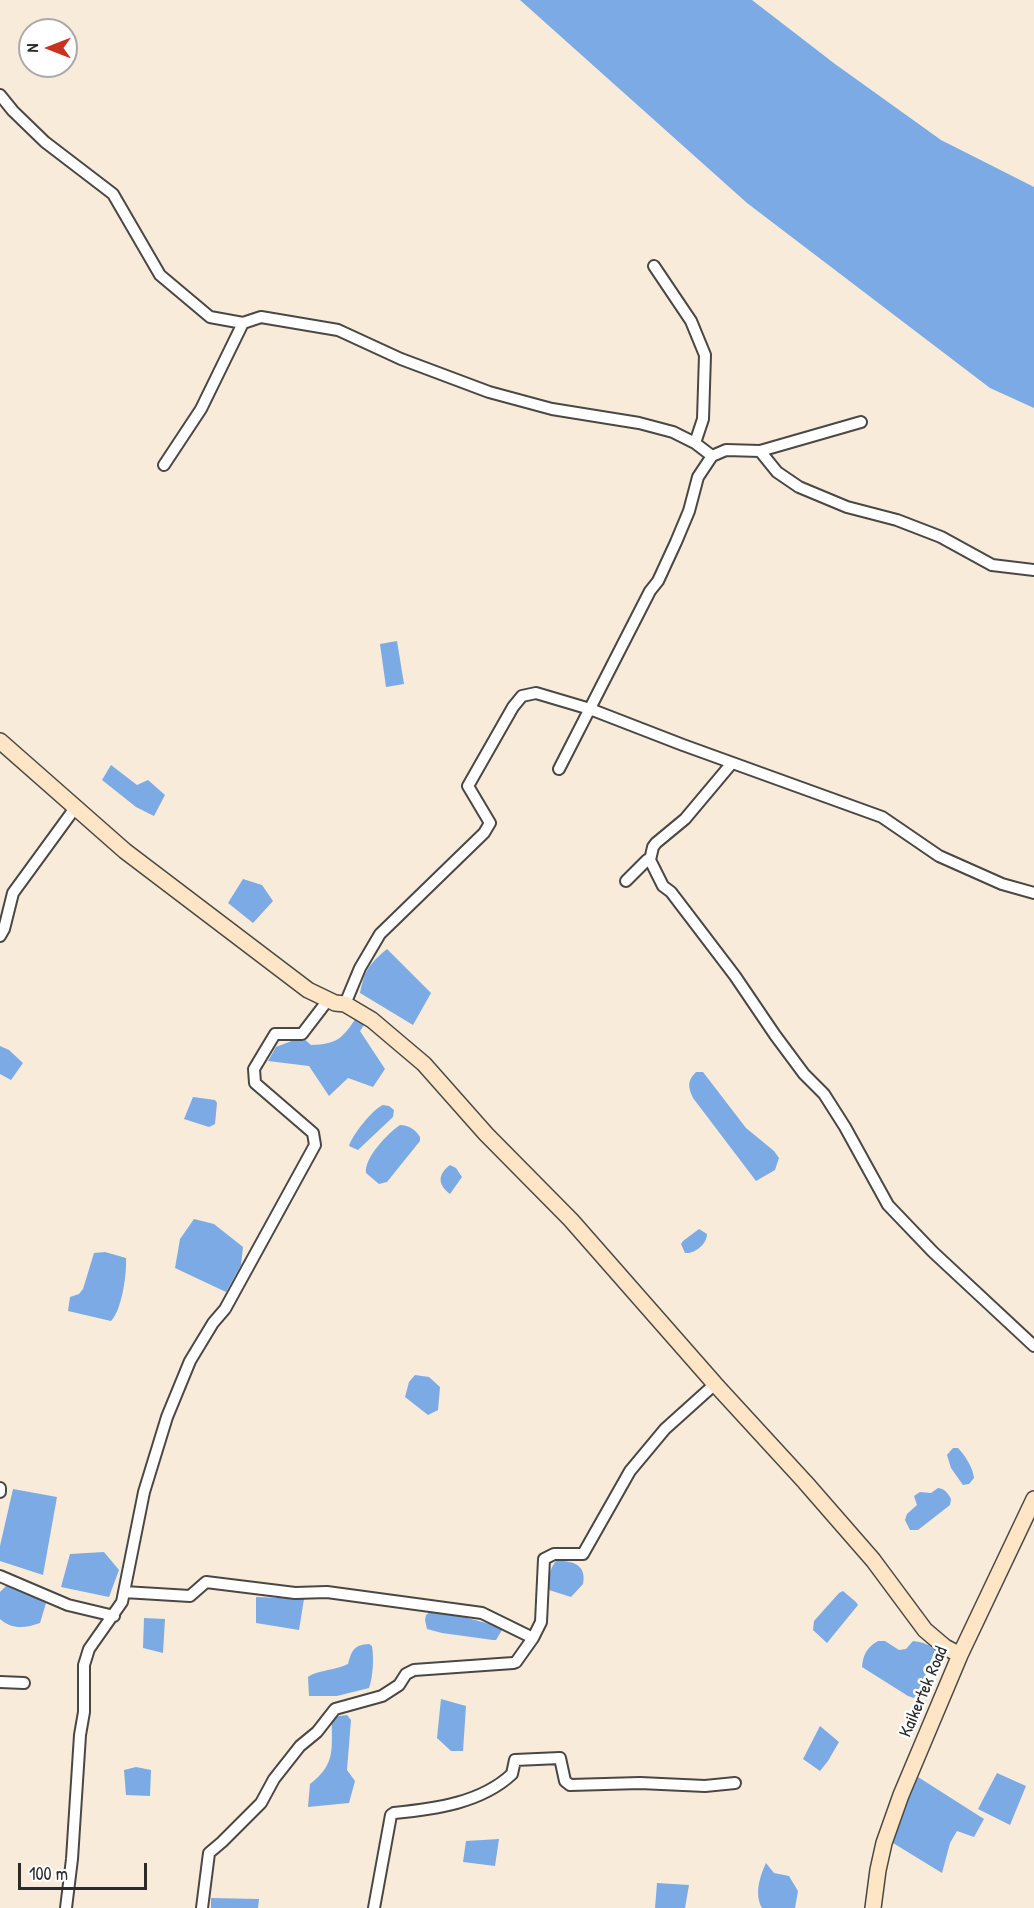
<!DOCTYPE html>
<html>
<head>
<meta charset="utf-8">
<style>
	body { margin:0 }
	#map { position:relative; width:1034px; height:1908px; overflow:hidden; background:#f8ebd9; font-family:"Patrick Hand",sans-serif }
	canvas { display:block }
	.north { position:absolute; left:18px; top:18px; width:60px; height:60px; box-sizing:border-box; background:#fff; border:2px solid #aaa; border-radius:50%; rotate:270deg; font-size:16px; font-weight:700; line-height:24px; text-align:center; color:#2b2b2b }
	.north::after { content:''; display:block; margin:auto; width:21px; height:27px; background:#c8321e; clip-path:polygon(50% 0,100% 100%,50% 72%,0 100%) }
	.scale { position:absolute; left:18px; top:1863px; width:129px; height:27px; box-sizing:border-box; border:3px solid #2b2b2b; border-top:0; padding-left:8px; font-size:18px; line-height:21px; white-space:nowrap; color:#2b2b2b; -webkit-text-stroke:4px #fff; paint-order:stroke }
</style>
</head>
<body>
<div id="map">
<canvas width="1034" height="1908"></canvas>
<div class="north">N</div>
<div class="scale">100 m</div>
</div>
<script>
const ctx = document.querySelector('canvas').getContext('2d');
ctx.lineJoin = 'round';
function fillPath(path, color) {
  ctx.fillStyle = color;
  ctx.fill(path, 'evenodd');
}
function trace(path, color, width, dash) {
  ctx.strokeStyle = color;
  ctx.lineWidth = width;
  ctx.lineCap = dash ? 'butt' : 'round';
  ctx.setLineDash(dash || []);
  ctx.stroke(path);
}
function write(font, color, halo, rows, align = 'center') {
  ctx.font = font + ' "Patrick Hand",sans-serif';
  ctx.lineWidth = 5;
  ctx.setLineDash([]);
  ctx.textBaseline = 'middle';
  ctx.strokeStyle = halo;
  ctx.fillStyle = color;
  for (const [text, x, y, turn = 0] of rows) {
    ctx.save();
    ctx.translate(x, y);
    ctx.rotate((+turn || 0) * Math.PI / 180);
    ctx.textAlign = isNaN(turn) ? turn : align;
    if (halo) ctx.strokeText(text, 0, 0);
    ctx.fillText(text, 0, 0);
    ctx.restore();
  }
}
fillPath(new Path2D(`
	M520 0H752L835 64 941 140 1034 187V408L990 388 747 203Z
	M397 641 404 684 386 687 380 644Z
	M111 765 137 785 148 780 165 795 154 816 136 807 102 780Z
	M243 879 262 885 273 901 253 923 228 903Z
	M387 949 431 993 413 1025 360 993C365 970 369 964 387 949Z
	M356 1018 366 1022 360 1031 385 1069 373 1087 348 1078 329 1096 309 1066 268 1061 276 1047 302 1037 311 1045C337 1044 342 1039 356 1018Z
	M0 1046 9 1050 23 1063 11 1080 0 1074Z
	M696 1072H703L746 1128 774 1151 779 1158 775 1170 756 1181 693 1098C688 1087 687 1081 696 1072Z
	M193 1097 215 1100 217 1103 215 1124 209 1127 184 1119Z
	M383 1105 389 1106 394 1110 393 1117 358 1150 349 1146C352 1135 373 1109 383 1105Z
	M400 1125C409 1125 416 1130 420 1137V1141L387 1182 379 1184 366 1173C364 1158 388 1133 400 1125Z
	M450 1165 456 1168 462 1177 450 1194C438 1185 437 1175 450 1165Z
	M194 1219 214 1224 243 1247 241 1265 226 1292 175 1268 180 1239Z
	M699 1229 707 1234C707 1244 695 1254 685 1253L681 1244 683 1241Z
	M105 1252 126 1258C127 1273 122 1310 111 1321L68 1311 70 1297 79 1294 83 1289 94 1253Z
	M415 1375 429 1377 440 1387 438 1410 428 1415 405 1397 409 1382Z
	M953 1448H958C965 1455 973 1468 974 1478L969 1484 963 1485 951 1468 947 1455Z
	M938 1488C945 1489 948 1493 951 1499L950 1505 918 1530H910L905 1520 907 1514 917 1505 914 1496 920 1492 931 1493Z
	M13 1489 57 1497 43 1575 0 1561V1546Z
	M104 1552 119 1570 109 1597 61 1587 70 1554Z
	M556 1561C573 1560 587 1565 583 1584L571 1597 549 1590C546 1582 550 1568 556 1561Z
	M8 1584 43 1595 46 1603 40 1623C26 1628 12 1630 0 1619V1592Z
	M843 1591 856 1602 858 1605 827 1643 813 1630 814 1621 839 1593Z
	M256 1597 304 1599 299 1630 256 1623Z
	M434 1609 497 1626 502 1630 496 1640H493L442 1633 427 1629 425 1620 426 1615Z
	M144 1618 165 1619 163 1653 143 1648Z
	M878 1641H885L899 1650 906 1649 913 1641C922 1642 929 1644 935 1650L920 1689 914 1698 908 1696 862 1667C863 1655 867 1647 878 1641Z
	M369 1644 372 1646C374 1659 373 1676 369 1688L337 1696H309L308 1677C315 1671 336 1670 348 1664 352 1650 354 1645 369 1644Z
	M441 1699 466 1706 463 1751H451L437 1738Z
	M347 1715 351 1720 347 1770 355 1781 349 1803 308 1807 310 1784C337 1763 331 1749 332 1717Z
	M820 1726 839 1742 828 1761 820 1771 803 1759Z
	M136 1767 151 1770 150 1796 126 1795 124 1770Z
	M997 1773 1026 1786 1010 1825 978 1809Z
	M918 1777 984 1819 974 1837 957 1831 950 1843 942 1873 893 1843 902 1812Z
	M499 1839 495 1866 463 1862 466 1841Z
	M766 1863 774 1873 789 1876 798 1891 795 1908H762C754 1894 760 1876 766 1863Z
	M657 1883 689 1885 685 1908H655Z
	M211 1898 259 1899 258 1908H211Z`), '#7baae5');
const street = new Path2D(`
	M0 95 13 111 45 142 113 194 160 275 210 317 243 323
	M654 266 691 321 705 355 703 419 695 443
	M760 451 861 422
	M712 456 726 450 760 451 777 472 799 487 847 507 897 520 941 537 992 565 1034 570
	M164 465 201 409 243 323 261 317 338 330 401 359 489 392 552 409 639 423 673 432 695 443 712 456 698 477 689 511 676 542 658 581 650 591 559 769
	M650 860 653 847 656 843 685 819 732 763
	M626 881 647 860H650L663 886 671 892 735 976 775 1035 804 1074 824 1094 845 1127 888 1205 933 1252 1034 1346
	M0 936 4 929 13 893 75 808
	M345 1004 360 968 380 934 484 833 490 823 468 786 513 707 522 696 536 693 590 709 683 745 882 817 939 856 1002 884 1034 893
	M0 1488V1492
	M0 1576 68 1605 114 1616
	M124 1592 190 1596 206 1582 295 1593 327 1592 482 1613 533 1638 541 1622 544 1559 554 1554H583L630 1471 665 1429 715 1384
	M0 1682 24 1683
	M66 1908 72 1859 80 1735 84 1712V1665L89 1649 122 1602 144 1492 167 1417 190 1361 213 1323 225 1309 315 1145 313 1133 255 1083 254 1069 275 1034H302L328 1000
	M202 1908 209 1853 222 1842 261 1803 274 1779 300 1746 317 1732 335 1709 382 1696 399 1685 406 1674 414 1670 513 1663 516 1662 533 1638
	M374 1908 391 1815 394 1813C435 1809 481 1803 512 1774L515 1760 560 1758 565 1781 570 1785 640 1783 705 1786 735 1783`);
const secondary = new Path2D(`
	M0 741 125 851 308 990 335 1003 345 1004 372 1020 424 1064 486 1134 571 1220 715 1384 805 1482 873 1560 925 1630 945 1647 960 1655
	M873 1908 878 1870 884 1843 901 1795 960 1655 1034 1499`);
trace(street, '#4a4845', 14);
trace(secondary, '#4a4845', 18);
trace(street, '#fff', 10);
trace(secondary, '#fde5c5', 15);
write('18px', '#2b2b2b', '#fff', [
	["Kaikertek Road",924,1692,-67]
]);
</script>
</body>
</html>
